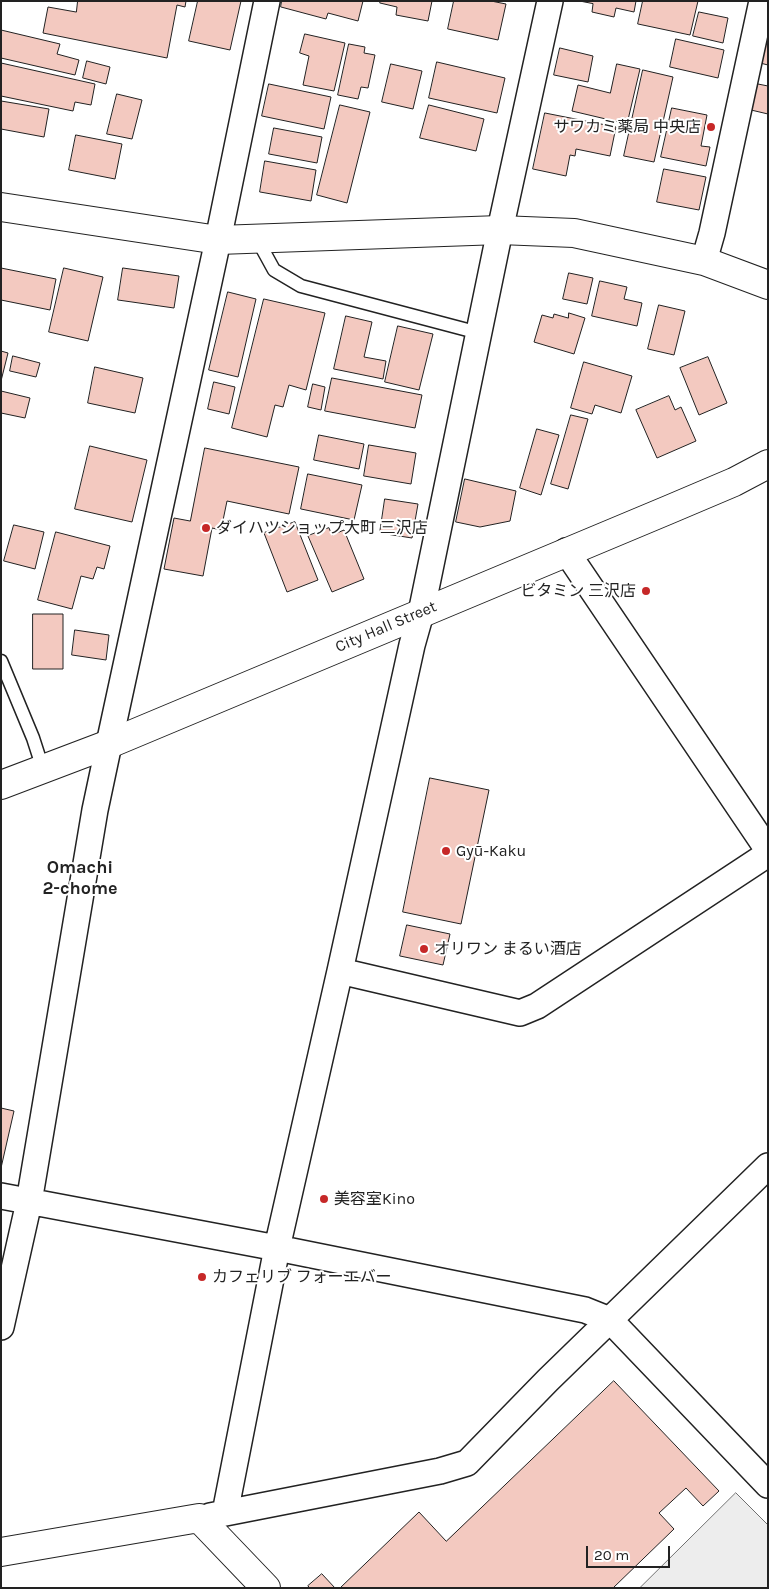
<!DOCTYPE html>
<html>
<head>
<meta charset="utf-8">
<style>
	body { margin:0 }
	#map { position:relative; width:769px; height:1589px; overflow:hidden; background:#fff; font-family:Karla,sans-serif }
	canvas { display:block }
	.frame { position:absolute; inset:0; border:2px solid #222; pointer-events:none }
	.scale { position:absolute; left:586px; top:1546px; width:84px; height:22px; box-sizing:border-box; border:2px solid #222; border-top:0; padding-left:6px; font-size:15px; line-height:18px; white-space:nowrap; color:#222; -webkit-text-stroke:4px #fff; paint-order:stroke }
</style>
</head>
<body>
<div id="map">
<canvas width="769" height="1589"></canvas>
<div class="frame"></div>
<div class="scale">20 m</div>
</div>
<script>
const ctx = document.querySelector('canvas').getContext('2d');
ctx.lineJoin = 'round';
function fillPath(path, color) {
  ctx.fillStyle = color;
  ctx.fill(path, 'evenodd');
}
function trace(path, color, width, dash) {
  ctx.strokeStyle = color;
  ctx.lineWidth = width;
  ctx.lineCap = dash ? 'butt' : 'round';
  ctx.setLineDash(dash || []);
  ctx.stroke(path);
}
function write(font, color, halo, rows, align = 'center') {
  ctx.font = font + ' Karla,"Noto Sans JP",sans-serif';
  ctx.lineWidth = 4;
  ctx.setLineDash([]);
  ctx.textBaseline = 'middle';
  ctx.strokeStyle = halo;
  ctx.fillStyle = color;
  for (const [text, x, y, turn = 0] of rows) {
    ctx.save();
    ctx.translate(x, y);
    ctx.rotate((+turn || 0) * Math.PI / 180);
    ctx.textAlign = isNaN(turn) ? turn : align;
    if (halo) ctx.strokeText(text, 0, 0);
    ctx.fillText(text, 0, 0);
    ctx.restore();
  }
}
const parking = new Path2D(`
	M736 1493 768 1525V1588H640Z`);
fillPath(parking, '#ededed');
trace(parking, '#6f6f6f', 1);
const building = new Path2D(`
	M78 1H186L185 7 177 5 167 58 43 33 48 7 76 12Z
	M198 1H241L230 50 189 41Z
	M282 1H363L358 21 328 13 326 19 281 7Z
	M381 1H432L428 21 396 15 397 7 380 3Z
	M454 1H491L506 4 498 40 448 29Z
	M580 1H636L634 12 616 8 614 17 592 12 593 4Z
	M643 1H698L690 35 638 24Z
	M699 12 728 18 723 43 693 36Z
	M1 30 60 44 57 54 79 60 75 75 1 58Z
	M305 34 345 43 334 91 303 85 309 56 300 53Z
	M767 37H768V65L760 63Z
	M676 39 724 50 718 78 670 67Z
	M349 44 365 47 364 53 375 55 368 88 361 87 358 99 338 95Z
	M560 48 593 56 588 82 554 75Z
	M87 61 110 67 106 84 83 78Z
	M437 62 505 78 497 113 429 98Z
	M1 63 95 84 91 105 75 102 73 111 1 96Z
	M391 64 422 71 413 109 382 102Z
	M617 64 640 69 627 124 572 111 578 85 610 93Z
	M643 70 673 77 654 162 624 156Z
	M269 84 331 97 324 129 262 116Z
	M758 84 768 86V114L751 110Z
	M117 94 142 100 132 139 107 134Z
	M1 101 49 109 44 137 1 129Z
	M340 105 370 112 347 203 317 195Z
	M429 105 484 119 476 151 420 138Z
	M672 108 707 115 701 146 710 147 706 166 661 157Z
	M545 113 616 127 610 156 576 149 575 156 570 155 566 176 533 169Z
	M274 128 322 137 317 163 269 154Z
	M76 135 122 144 115 179 69 170Z
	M265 161 316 170 311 201 260 192Z
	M664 169 706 177 699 210 657 202Z
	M1 268 56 279 50 310 1 300Z
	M64 268 103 277 88 341 49 332Z
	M123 268 179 276 174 308 118 300Z
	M569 273 593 278 587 304 563 299Z
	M600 281 627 287 624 299 642 303 637 326 592 316Z
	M228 292 256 299 238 377 209 370Z
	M264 299 325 313 306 390 289 385 283 407 275 405 267 437 232 428Z
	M659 305 685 311 674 355 648 349Z
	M569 313 585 318 574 354 534 342 542 315 553 318 554 314 568 318Z
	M346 316 372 322 364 357 386 361 383 379 334 369Z
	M398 326 433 334 419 390 385 382Z
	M1 351 8 353 1 381Z
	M13 356 40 363 36 377 10 371Z
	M708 357 727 403 699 415 680 368Z
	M584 362 632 376 621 413 595 405 592 414 571 408Z
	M95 367 143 378 135 413 88 403Z
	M332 378 422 395 415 428 325 411Z
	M214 382 235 387 229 414 208 409Z
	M313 384 325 387 321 410 308 407Z
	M1 391 30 398 25 418 1 413Z
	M669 396 675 410 681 407 696 441 657 458 636 410Z
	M571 415 588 419 568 489 551 484Z
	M537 429 559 435 541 495 520 488Z
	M319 435 364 444 359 469 314 460Z
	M369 445 416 453 411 484 364 476Z
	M90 446 147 460 132 522 75 509Z
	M205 448 299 467 289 514 227 501 221 530 212 528 203 576 164 569 174 518 190 521Z
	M308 474 362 485 354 520 301 509Z
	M465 479 516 491 510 521 480 527 456 522Z
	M385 499 418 504 412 538 380 533Z
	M295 522 318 580 287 592 264 533Z
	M14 525 44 532 35 569 4 561Z
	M329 528 332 535 344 530 364 579 332 592 308 536Z
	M56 532 110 546 104 569 97 567 93 579 81 576 72 609 38 600Z
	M33 614H63V669H33Z
	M75 630 109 635 106 660 72 655Z
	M430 778 489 790 461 924 403 912Z
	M407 925 450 934 443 965 400 956Z
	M1 1108 14 1111 1 1168Z
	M614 1381 719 1491 703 1506 686 1488 659 1513 674 1529 613 1588H340L419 1512 446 1541Z
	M322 1574 335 1588H310L308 1586Z`);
fillPath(building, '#f3c9c0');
trace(building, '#222', 1);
const service = new Path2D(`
	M257 239 274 270 301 286 479 333
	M1 661 33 738 43 769`);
const minor = new Path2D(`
	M704 261 712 233 762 1
	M566 551 768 850
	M340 971 520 1013 537 1006 768 854
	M1 1196 277 1248 585 1310 610 1320 768 1485
	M1 1327 29 1202 95 810 109 744 218 240 267 1
	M225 1513 277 1248 340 971 412 645 421 613 500 230 550 1
	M210 1516 440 1471 467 1463 548 1380 768 1166`);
const tertiary = new Path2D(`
	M1 207 218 240 500 230 574 233 704 261 768 285
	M1 785 109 744 668 510 734 482 768 464
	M1 1552 199 1518 266 1588`);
trace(service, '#222', 15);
trace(minor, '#222', 28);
trace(tertiary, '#222', 30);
trace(service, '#fff', 12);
trace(minor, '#fff', 25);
trace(tertiary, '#fff', 28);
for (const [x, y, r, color] of [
	[711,127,5,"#c62828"],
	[206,528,5,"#c62828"],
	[646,591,5,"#c62828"],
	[446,851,5,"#c62828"],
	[424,949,5,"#c62828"],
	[324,1199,5,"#c62828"],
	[202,1277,5,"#c62828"]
]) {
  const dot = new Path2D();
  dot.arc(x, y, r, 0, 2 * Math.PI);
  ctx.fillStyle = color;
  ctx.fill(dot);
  trace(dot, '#fff', 2);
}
write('16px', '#222', '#fff', [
	["サワカミ薬局 中央店",701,127,"right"],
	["ダイハツショップ大町 三沢店",216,528],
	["ビタミン 三沢店",636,591,"right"],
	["Gyū-Kaku",456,851],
	["オリワン まるい酒店",434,949],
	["美容室Kino",334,1199],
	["カフェリブ フォーエバー",212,1277]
], 'left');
write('16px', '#222', '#fff', [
	["City Hall Street",386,627,-23]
]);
write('bold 18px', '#222', '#fff', [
	["Omachi",80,868],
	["2-chome",80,889]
]);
</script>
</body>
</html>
